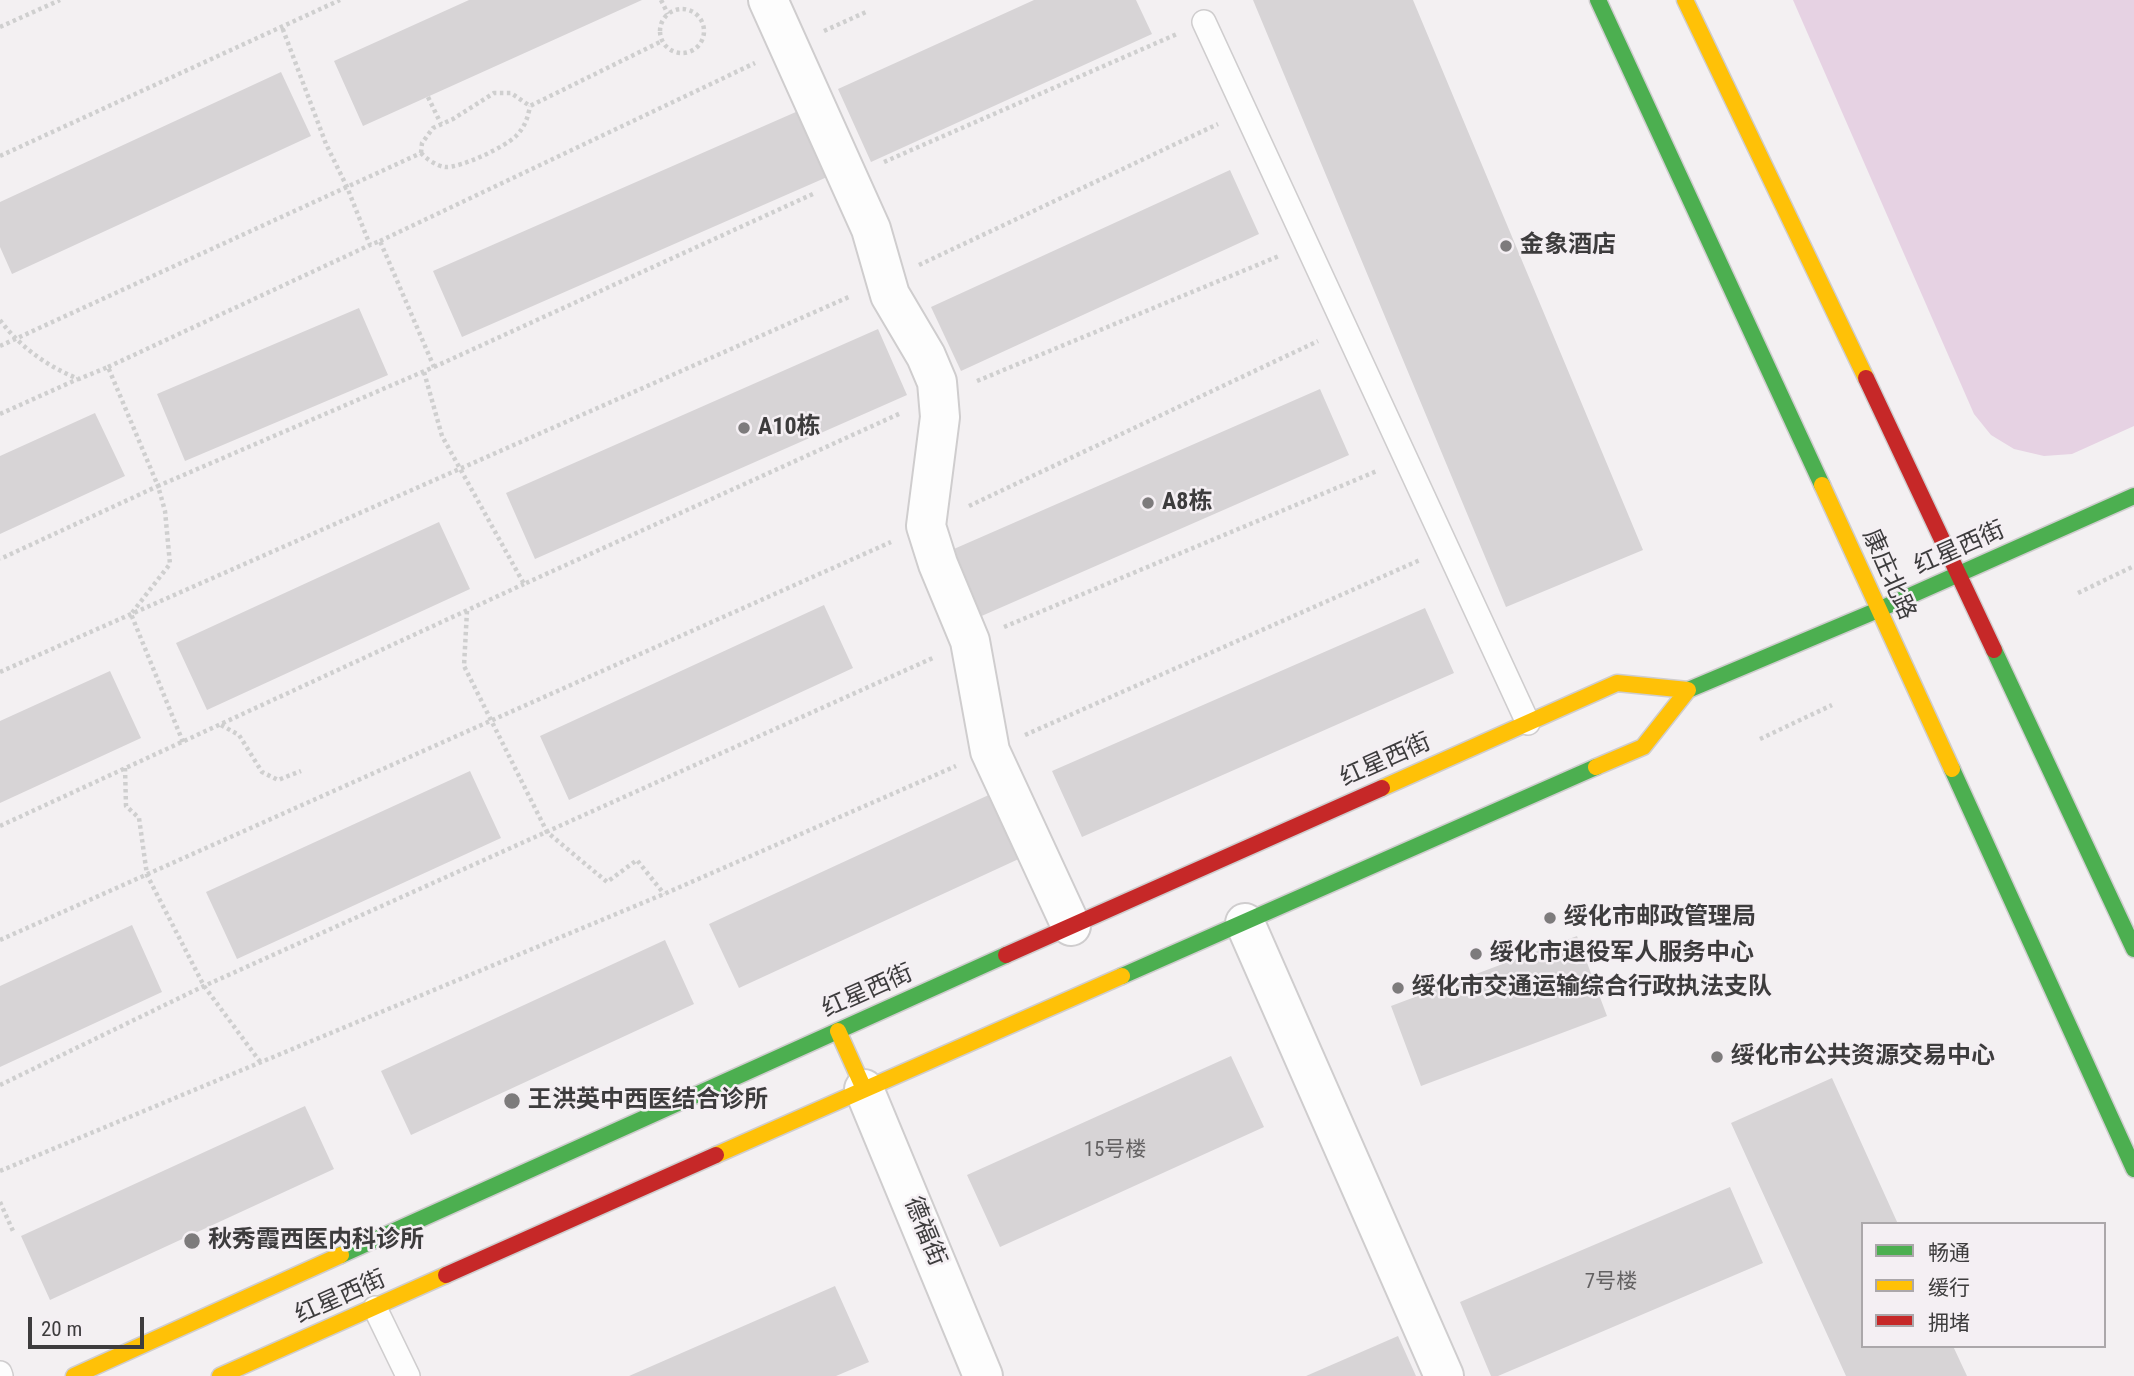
<!DOCTYPE html>
<html>
<head>
<meta charset="utf-8">
<style>
	body { margin:0 }
	#map { position:relative; width:2134px; height:1376px; overflow:hidden; background:#f3f0f2; font-family:"Roboto Condensed","Noto Sans SC",sans-serif }
	canvas { display:block }
	.legend { position:absolute; left:1861px; top:1222px; width:245px; height:126px; box-sizing:border-box; background:#f4eff3; border:2px solid #aba7aa; margin:0; padding:9px 12px; list-style:none; font-size:21px; color:#3d3c3d }
	.legend li { display:flex; align-items:center; gap:14px; height:35px }
	.legend b { width:35px; border:2px solid #aba7aa }
	.scale { position:absolute; left:28px; top:1317px; width:116px; height:32px; box-sizing:border-box; border:4px solid #3d3c3d; border-top:0; padding-left:9px; font-size:21px; line-height:24px; white-space:nowrap; color:#3d3c3d; -webkit-text-stroke:5px #f4eff3; paint-order:stroke }
</style>
</head>
<body>
<div id="map">
<canvas width="2134" height="1376"></canvas>
<ul class="legend">
<li><b style="height:9px;background:#4caf50"></b>畅通</li>
<li><b style="height:9px;background:#ffc107"></b>缓行</li>
<li><b style="height:9px;background:#c62828"></b>拥堵</li>
</ul>
<div class="scale">20 m</div>
</div>
<script>
const ctx = document.querySelector('canvas').getContext('2d');
ctx.lineJoin = 'round';
function fillPath(path, color) {
  ctx.fillStyle = color;
  ctx.fill(path, 'evenodd');
}
function trace(path, color, width, dash) {
  ctx.strokeStyle = color;
  ctx.lineWidth = width;
  ctx.lineCap = dash ? 'butt' : 'round';
  ctx.setLineDash(dash || []);
  ctx.stroke(path);
}
function write(font, color, halo, rows, align = 'center') {
  ctx.font = font + ' "Roboto Condensed","Noto Sans SC",sans-serif';
  ctx.lineWidth = 5;
  ctx.setLineDash([]);
  ctx.textBaseline = 'middle';
  ctx.strokeStyle = halo;
  ctx.fillStyle = color;
  for (const [text, x, y, turn = 0] of rows) {
    ctx.save();
    ctx.translate(x, y);
    ctx.rotate((+turn || 0) * Math.PI / 180);
    ctx.textAlign = isNaN(turn) ? turn : align;
    if (halo) ctx.strokeText(text, 0, 0);
    ctx.fillText(text, 0, 0);
    ctx.restore();
  }
}
fillPath(new Path2D(`
	M1793 0H2134V426L2072 454 2044 456 2014 449 1991 435 1974 414Z`), '#e6d2e3');
fillPath(new Path2D(`
	M469 0H642L363 126 334 61Z
	M1034 0H1136L1152 34 871 162 838 89Z
	M1253 0H1413L1643 550 1506 607Z
	M281 72 311 136 12 274 0 247V202Z
	M805 108 834 174 462 337 433 271Z
	M1230 170 1259 234 961 371 931 307Z
	M359 308 388 375 185 461 157 394Z
	M878 329 907 395 535 559 506 493Z
	M1320 389 1349 455 977 618 947 552Z
	M95 413 125 476 0 534V456Z
	M439 522 470 589 207 710 176 643Z
	M824 605 853 668 569 800 540 736Z
	M1425 608 1454 673 1082 837 1052 771Z
	M110 671 141 738 0 803V721Z
	M470 771 501 838 237 959 206 892Z
	M993 793 1023 857 739 988 709 924Z
	M132 925 162 992 0 1067V986Z
	M1577 936 1607 1016 1421 1086 1391 1006Z
	M665 940 694 1004 411 1135 381 1071Z
	M1231 1056 1264 1127 1000 1247 967 1175Z
	M1832 1078 1898 1224H1863V1346H1953L1967 1376H1846L1731 1123Z
	M305 1106 334 1169 50 1300 21 1236Z
	M1730 1187 1763 1263 1498 1376H1491L1460 1302Z
	M835 1286 869 1362 836 1376H629Z
	M1398 1336 1416 1376H1306Z`), '#d7d4d6');
const lane = new Path2D(`
	M1204 22 1528 723
	M375 1308 408 1376
	M0 1373 1 1376`);
const street = new Path2D(`
	M768 0 871 229 890 295 926 356 937 382 940 417 926 526 938 564 970 641 990 751 1071 926
	M1245 923 1444 1376
	M864 1089 983 1376`);
const fast = new Path2D(`
	M1598 0 1822 485
	M1994 650 2134 949
	M1688 690 1878 610 2134 496
	M1952 769 2134 1169
	M1122 976 1596 767
	M341 1255 1006 955`);
const slow = new Path2D(`
	M1685 0 1866 378
	M1822 485 1952 769
	M1382 788 1617 683 1688 690 1643 747 1596 767
	M838 1031 864 1089
	M716 1155 1122 976
	M74 1376 341 1255
	M220 1376 446 1275`);
const jam = new Path2D(`
	M1866 378 1994 650
	M1006 955 1382 788
	M446 1275 716 1155`);
trace(lane, '#cfcdce', 26);
trace(street, '#cfcdce', 42);
trace(fast, '#cfcdce', 19);
trace(slow, '#cfcdce', 19);
trace(jam, '#cfcdce', 19);
trace(new Path2D(`
	M661 0 668 14
	M660 31a22 22 0 1 1 44 0a22 22 0 1 1-44 0Z
	M0 27 60 0
	M824 31 866 12
	M428 97 441 124
	M421 153 422 143 433 128 453 119 494 93H511L530 106 662 41
	M421 153C426 159 437 166 445 167 461 168 505 147 516 136 525 127 528 117 530 106
	M0 156 340 0
	M884 162 1177 34
	M380 241 755 63
	M919 265 1218 124
	M0 320C20 347 48 367 79 379L108 367 158 486 0 559
	M0 346 421 153
	M108 367 370 245
	M434 367 815 193
	M424 372 442 436 524 584 901 413
	M977 381 1279 256
	M0 414 78 379
	M969 506 1318 341
	M2078 593 2134 566
	M467 611 464 666 547 832 607 882 637 860 664 894
	M1004 627 1377 471
	M0 672 851 296
	M221 725 239 735 262 772 278 780 301 771
	M1025 735 1420 560
	M1760 739 1832 705
	M183 742 131 614 170 564 165 511 158 486 434 367 380 241 370 245 347 187 326 144 282 27
	M125 768 126 806 139 818 147 875 204 986 261 1063
	M0 826 524 584
	M0 940 891 542
	M0 1085 204 986 935 657
	M0 1171 664 894 956 766
	M0 1202 13 1231`), '#cfcfcf', 4.5, [3.5, 3.5]);
trace(lane, '#fdfdfd', 23);
trace(street, '#fdfdfd', 38);
trace(fast, '#4caf50', 16);
trace(slow, '#ffc107', 16);
trace(jam, '#c62828', 16);
for (const [x, y, r, color] of [
	[1506,246,7,"#7d7b7c"],
	[744,428,7,"#7d7b7c"],
	[1148,503,7,"#7d7b7c"],
	[1550,918,7,"#7d7b7c"],
	[1476,954,7,"#7d7b7c"],
	[1398,988,7,"#7d7b7c"],
	[1717,1057,7,"#7d7b7c"],
	[512,1101,9,"#7d7b7c"],
	[192,1241,9,"#7d7b7c"]
]) {
  const dot = new Path2D();
  dot.arc(x, y, r, 0, 2 * Math.PI);
  ctx.fillStyle = color;
  ctx.fill(dot);
  trace(dot, '#f4eff3', 2.5);
}
write('21px', '#646263', null, [
	["15号楼",1115,1151],
	["7号楼",1611,1283]
]);
write('bold 24px', '#3d3c3d', '#f4eff3', [
	["金象酒店",1520,246],
	["A10栋",758,428],
	["A8栋",1162,503],
	["绥化市邮政管理局",1564,918],
	["绥化市退役军人服务中心",1490,954],
	["绥化市交通运输综合行政执法支队",1412,988],
	["绥化市公共资源交易中心",1731,1057],
	["王洪英中西医结合诊所",528,1101],
	["秋秀霞西医内科诊所",208,1241]
], 'left');
write('24px', '#3d3c3d', '#f4eff3', [
	["红星西街",1960,549,-24],
	["康庄北路",1888,575,66],
	["红星西街",1386,761,-24],
	["红星西街",868,992,-24],
	["德福街",924,1232,68],
	["红星西街",341,1298,-24]
]);
</script>
</body>
</html>
